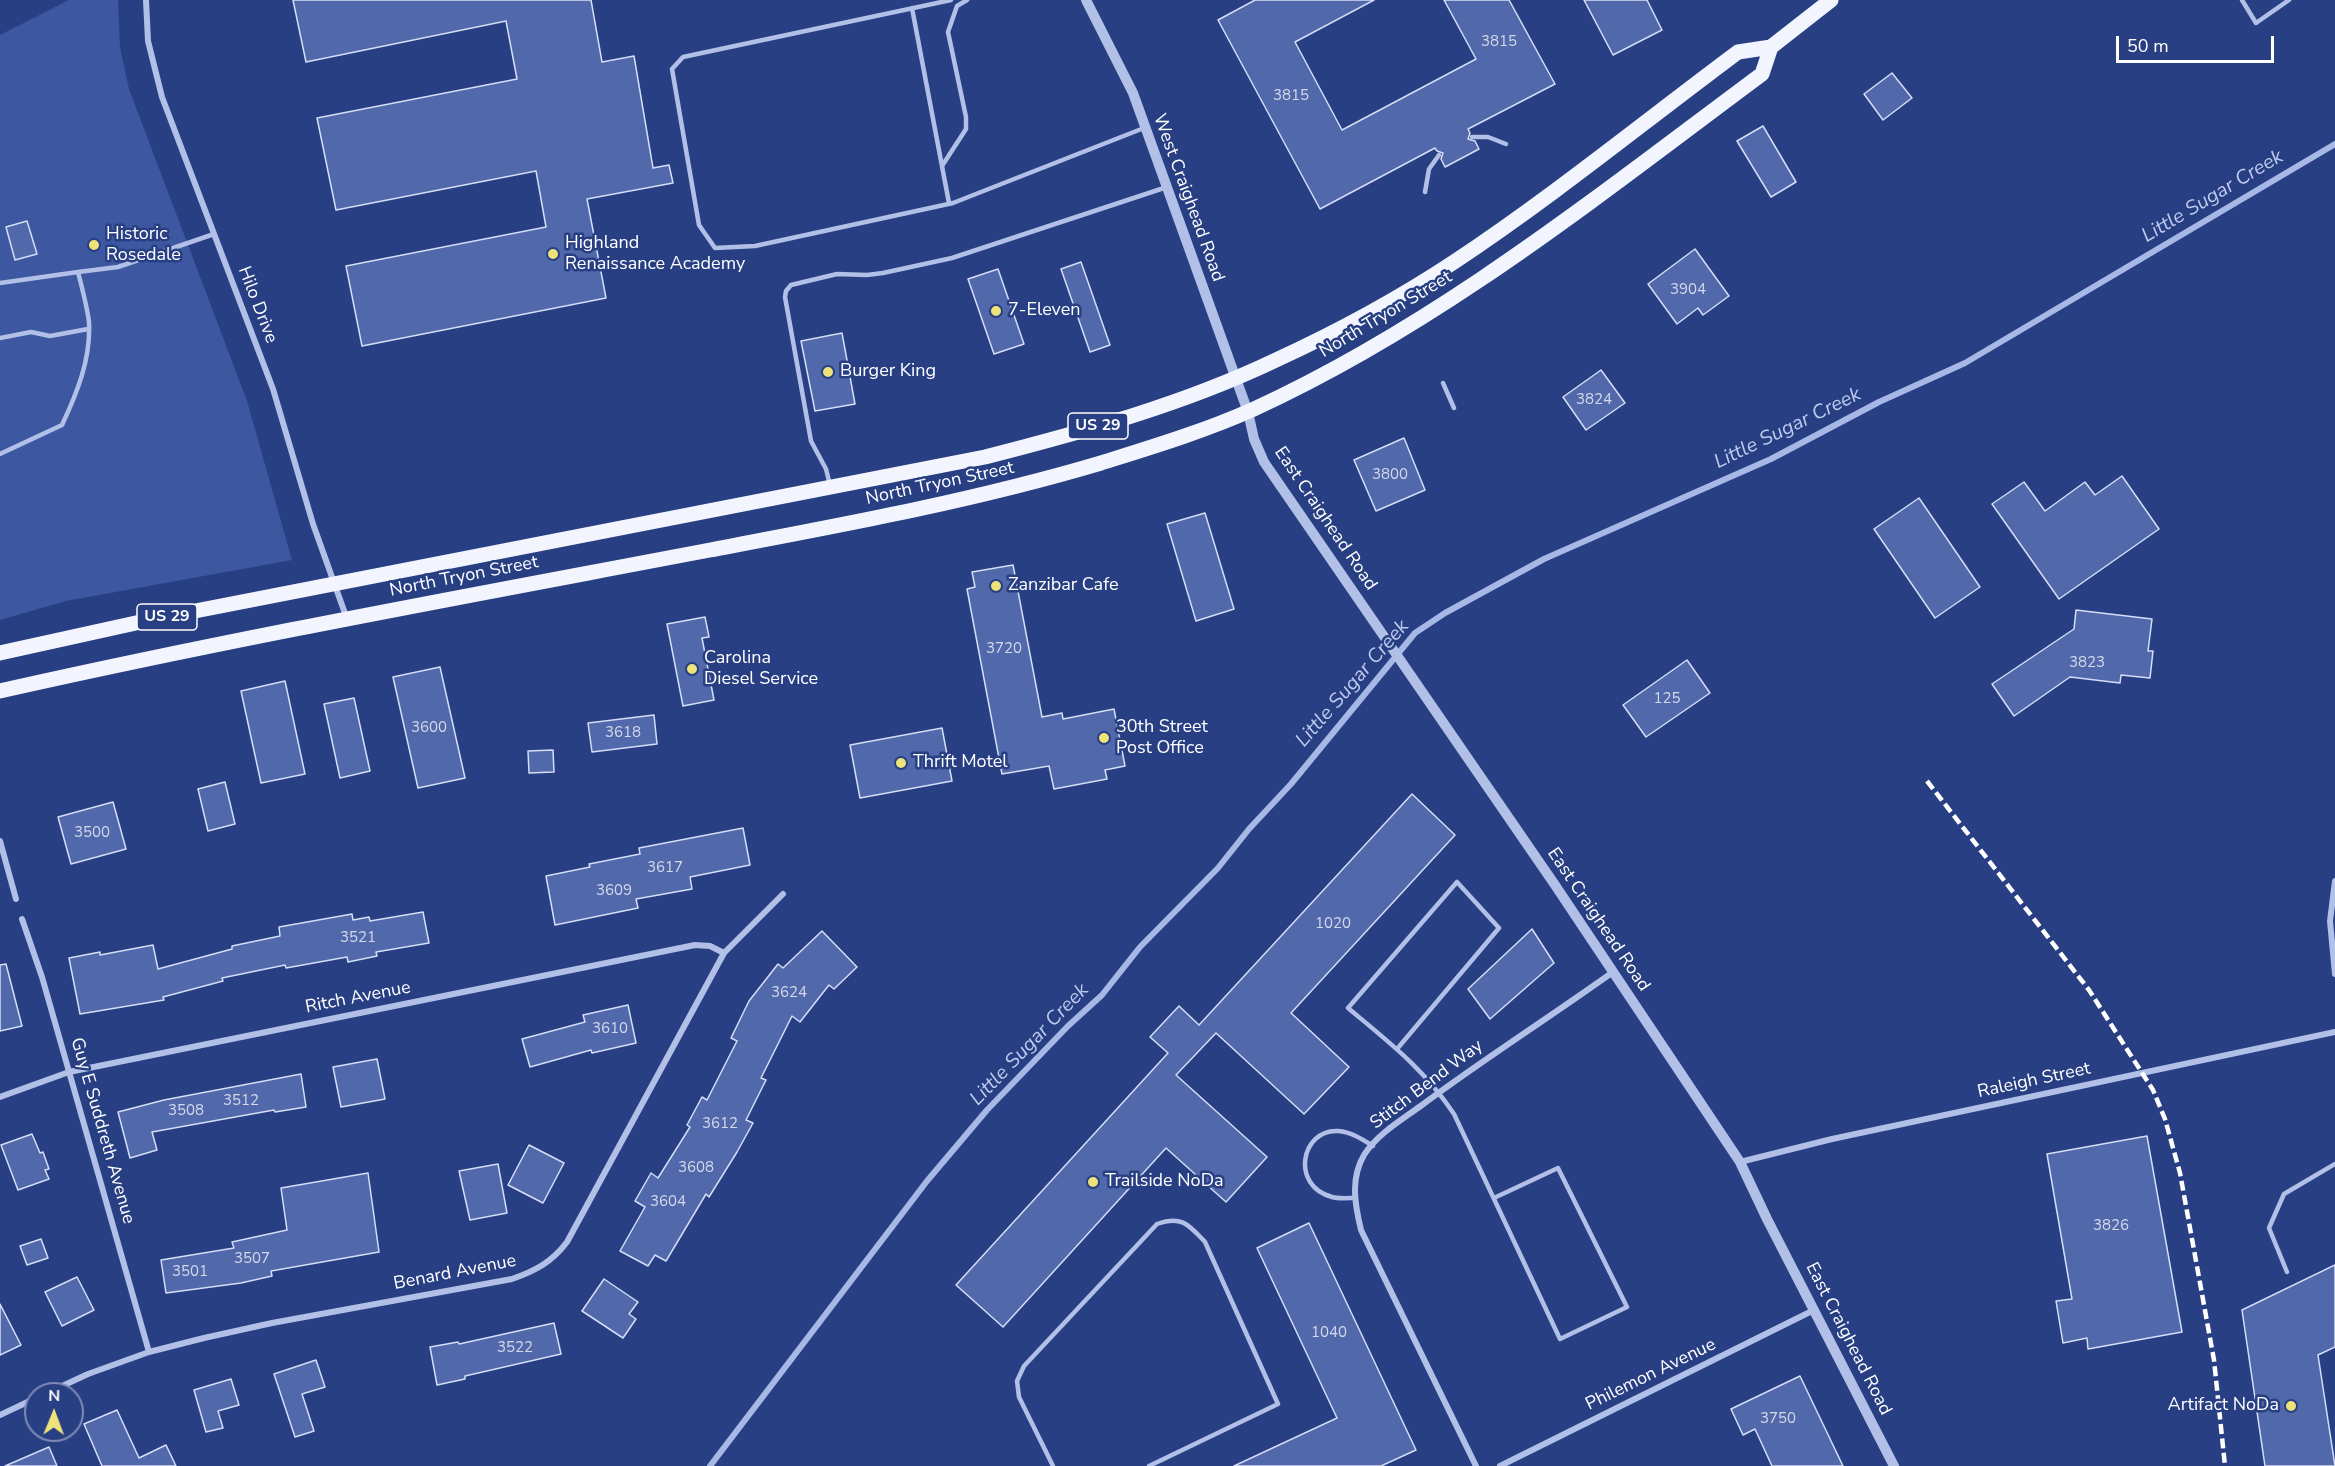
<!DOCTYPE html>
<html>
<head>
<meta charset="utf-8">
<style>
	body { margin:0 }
	#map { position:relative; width:2335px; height:1466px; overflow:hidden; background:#283f83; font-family:"Nunito Sans",sans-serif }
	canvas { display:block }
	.north { position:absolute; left:24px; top:1382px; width:60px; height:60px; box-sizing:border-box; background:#283f83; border:2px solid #7e8cb5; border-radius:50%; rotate:1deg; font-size:16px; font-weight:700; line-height:24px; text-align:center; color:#fff }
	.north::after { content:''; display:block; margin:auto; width:21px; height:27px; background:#eee379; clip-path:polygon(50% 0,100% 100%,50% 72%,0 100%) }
	.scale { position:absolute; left:2116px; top:36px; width:158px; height:27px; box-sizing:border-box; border:3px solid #fff; border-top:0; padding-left:8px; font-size:18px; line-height:21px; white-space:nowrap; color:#fff; -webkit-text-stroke:4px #283f83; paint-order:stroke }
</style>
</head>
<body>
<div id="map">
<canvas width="2335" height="1466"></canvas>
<div class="north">N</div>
<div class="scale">50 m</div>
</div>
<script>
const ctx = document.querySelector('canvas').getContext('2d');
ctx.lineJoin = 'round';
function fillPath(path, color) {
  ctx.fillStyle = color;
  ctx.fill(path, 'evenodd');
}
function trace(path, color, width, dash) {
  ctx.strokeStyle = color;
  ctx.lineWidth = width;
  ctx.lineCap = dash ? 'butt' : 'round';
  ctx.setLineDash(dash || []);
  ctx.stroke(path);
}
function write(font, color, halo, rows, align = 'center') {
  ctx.font = font + ' "Nunito Sans",sans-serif';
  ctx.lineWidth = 5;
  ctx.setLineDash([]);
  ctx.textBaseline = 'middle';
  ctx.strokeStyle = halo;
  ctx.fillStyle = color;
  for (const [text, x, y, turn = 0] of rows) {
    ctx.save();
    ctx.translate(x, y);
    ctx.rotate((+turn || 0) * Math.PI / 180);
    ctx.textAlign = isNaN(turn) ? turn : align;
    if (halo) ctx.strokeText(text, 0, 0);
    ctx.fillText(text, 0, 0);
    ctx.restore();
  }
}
fillPath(new Path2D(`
	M69 0H118L120 47 129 89 247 401 292 560 66 601 0 620V35Z`), '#3d57a0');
trace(new Path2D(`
	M710 1466 927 1181 987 1110 1068 1026 1102 995 1140 947 1218 868 1249 829 1291 784 1415 633 1445 613 1544 559 1771 459 1879 402 1965 363 2335 144`), '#a7b8e7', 6);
const building = new Path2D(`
	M293 0H591L602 62 634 56 653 168 669 165 673 183 587 199 606 298 362 346 346 266 546 227 536 171 336 210 317 118 517 79 506 21 306 62Z
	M1255 0H1374L1295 42 1342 130 1476 59 1444 0H1509L1555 84 1468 129 1470 133 1468 139 1475 141 1479 149 1445 167 1441 159 1443 153 1437 151 1435 148 1320 209 1218 20Z
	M1584 0H1647L1662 30 1613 55Z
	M1892 73 1912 98 1883 120 1864 94Z
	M1763 126 1796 182 1771 197 1737 141Z
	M27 221 37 254 15 260 6 227Z
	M1695 249 1729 296 1703 315 1698 308 1677 324 1648 284Z
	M1081 262 1110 345 1090 352 1061 269Z
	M998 269 1024 344 994 354 968 279Z
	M842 333 855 404 815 411 801 341Z
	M1601 370 1625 403 1586 430 1563 397Z
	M1404 438 1425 490 1376 511 1354 460Z
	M2122 476 2159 529 2059 599 1992 504 2024 482 2045 511 2085 482 2095 495Z
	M1919 498 1980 587 1935 618 1874 529Z
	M1205 513 1234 609 1196 621 1167 524Z
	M1013 565 1042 717 1062 713 1063 719 1114 709 1125 766 1105 770 1107 779 1054 789 1049 766 1002 774 967 589 975 587 972 572Z
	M2076 610 2152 619 2148 651H2153L2150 678 2121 675 2120 683 2070 677 2014 716 1992 684 2074 629Z
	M705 617 709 637 702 638 714 700 683 706 667 624Z
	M1687 660 1710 693 1646 737 1623 705Z
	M440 667 465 778 418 788 393 677Z
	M285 681 305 774 261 783 241 691Z
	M354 698 370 771 340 778 324 704Z
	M654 715 657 744 592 752 588 723Z
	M942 728 952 781 860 798 850 745Z
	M553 750 554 772 529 773 528 751Z
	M225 782 235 824 208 831 198 789Z
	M1412 794 1455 835 1291 1013 1349 1067 1304 1114 1216 1033 1176 1075 1267 1157 1226 1202 1166 1148 1003 1327 956 1285 1168 1053 1150 1037 1179 1006 1199 1025Z
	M113 802 126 849 71 864 58 817Z
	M743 828 750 865 690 877 692 889 636 899 638 908 555 925 546 876 590 867 589 864 640 854 639 848Z
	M423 912 429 943 376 952 377 956 348 962 347 957 286 968 285 965 222 978 223 981 163 997 164 1000 80 1014 69 958 100 952V955L153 945 158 969 232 949V946L280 936 279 927 352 914 353 920 369 917 370 921Z
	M1532 929 1554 963 1490 1019 1468 989Z
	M822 931 857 967 834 989 829 985 800 1022 792 1016 761 1078 766 1080 746 1120 753 1123 737 1152 709 1197 706 1194 666 1261 655 1255 648 1266 620 1251 645 1207 635 1201 651 1173 658 1178 690 1127 687 1125 702 1097 707 1100 737 1041 731 1038 749 1001 778 964 783 968Z
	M6 964 22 1026 0 1031V965Z
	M628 1005 636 1043 592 1053 591 1050 530 1067 522 1039 585 1022 583 1015Z
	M377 1059 385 1099 341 1107 333 1067Z
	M301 1074 306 1107 275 1112 274 1110 152 1132 157 1150 130 1158 118 1112 164 1100Z
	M32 1134 40 1153 43 1152 49 1169 45 1170 49 1179 18 1190 1 1145Z
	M2147 1136 2182 1332 2088 1349 2087 1338 2063 1343 2056 1301 2072 1299 2047 1154Z
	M529 1145 564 1163 543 1203 508 1185Z
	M498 1164 507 1213 470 1220 459 1171Z
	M368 1173 379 1252 271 1271 272 1276 241 1283 166 1293 161 1260 234 1248 232 1242 287 1230 281 1188Z
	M1309 1223 1416 1450 1381 1466H1234L1337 1418 1257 1248Z
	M41 1239 48 1258 27 1265 20 1246Z
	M2335 1265V1347L2318 1355 2335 1466H2265L2242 1310Z
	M77 1277 94 1310 62 1326 45 1292Z
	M604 1279 638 1302 629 1314 636 1319 623 1338 582 1311Z
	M0 1304 21 1345 0 1355Z
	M554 1323 561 1354 465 1376V1379L437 1385 430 1347 458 1342 459 1344Z
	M316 1360 325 1387 302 1394 314 1431 295 1437 274 1374Z
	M1800 1376 1843 1466H1772L1755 1429 1743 1435 1731 1409Z
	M231 1379 239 1405 218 1411 223 1428 206 1432 194 1390Z
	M117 1410 139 1458 166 1445 176 1466H102L84 1424Z
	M49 1447 57 1466H5Z`);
fillPath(building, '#5168ab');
trace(building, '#d5def6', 1.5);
trace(new Path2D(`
	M951 0 683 57 672 69 699 225 715 248 755 246 953 203 1144 128
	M2242 0 2256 23 2289 0
	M912 8 949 203
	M1472 137H1488L1506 144
	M942 166 966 129V117L948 32 957 6 967 0
	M1425 192 1429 169 1439 155
	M0 283 78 272
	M0 338 31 332 50 336 88 329
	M1443 383 1454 408
	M0 454 62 425C77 393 91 359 89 322 87 306 82 288 78 272L118 267 214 234
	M830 485 826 469 811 441 785 297 786 291 791 285 837 274 867 275 883 273 952 258 1167 187
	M1397 1049 1499 928 1457 882 1348 1008C1390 1043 1423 1068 1454 1114L1560 1339 1627 1307 1558 1168 1494 1198
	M1355 1198C1348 1198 1338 1199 1332 1197 1290 1186 1301 1129 1338 1131 1351 1132 1362 1139 1373 1146
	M2287 1272 2269 1228 2284 1194 2335 1164
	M1053 1466 1019 1397 1017 1381 1024 1366 1157 1224C1182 1215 1189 1225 1205 1242L1278 1404 1149 1466`), '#b2c0e7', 4.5);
trace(new Path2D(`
	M146 0 148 41 162 97 273 389 313 524 347 619
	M0 841 16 899
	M2335 881 2330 921 2335 974
	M22 919 42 977 149 1352
	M0 1097 69 1072 695 945 710 946 724 953
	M1740 1162 1832 1139 2335 1032
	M45 1394 88 1374 149 1352 204 1338 272 1323 512 1279C535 1271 552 1262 567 1242L724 953 783 894
	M0 1415 36 1398
	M1476 1466 1361 1230C1355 1205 1350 1179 1364 1155 1377 1134 1403 1119 1422 1105 1484 1059 1550 1017 1613 972
	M1500 1466 1814 1310`), '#b2c0e7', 6);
trace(new Path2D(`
	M1086 0 1133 93 1248 412 1254 439 1264 462 1555 885 1740 1162 1767 1219 1894 1466`), '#b2c0e7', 10);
trace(new Path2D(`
	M0 653 154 619 985 457C1083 432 1184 404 1276 360 1337 332 1398 299 1454 262 1552 197 1644 122 1738 52L1771 47 1831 0
	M0 691C235 638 473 595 710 550 842 525 973 501 1101 463 1152 447 1205 431 1254 409 1439 324 1599 195 1762 74L1771 47`), '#f3f5fe', 15);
trace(new Path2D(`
	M1927 781 2089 990 2153 1090 2165 1119 2180 1173 2214 1360 2225 1466`), '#fff', 4.5, [10, 4.5]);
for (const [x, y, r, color] of [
	[94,245,6,"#eee379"],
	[553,254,6,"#eee379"],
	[996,311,6,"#eee379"],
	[828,372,6,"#eee379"],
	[996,586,6,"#eee379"],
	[692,669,6,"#eee379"],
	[1104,738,6,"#eee379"],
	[901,763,6,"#eee379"],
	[1093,1182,6,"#eee379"],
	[2291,1406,6,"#eee379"]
]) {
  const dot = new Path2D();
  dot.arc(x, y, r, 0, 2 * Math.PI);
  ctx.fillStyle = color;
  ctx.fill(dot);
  trace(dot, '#283f83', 2);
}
write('15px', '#d4d9ea', null, [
	["3815",1499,42],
	["3815",1291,96],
	["3904",1688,290],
	["3824",1594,400],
	["3800",1390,475],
	["3720",1004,649],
	["3823",2087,663],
	["125",1667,699],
	["3600",429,728],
	["3618",623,733],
	["3500",92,833],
	["3617",665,868],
	["3609",614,891],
	["1020",1333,924],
	["3521",358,938],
	["3624",789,993],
	["3610",610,1029],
	["3512",241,1101],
	["3508",186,1111],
	["3612",720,1124],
	["3608",696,1168],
	["3604",668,1202],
	["3826",2111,1226],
	["3507",252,1259],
	["3501",190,1272],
	["1040",1329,1333],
	["3522",515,1348],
	["3750",1778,1419]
]);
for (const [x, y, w] of [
	[1098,426,60],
	[167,617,60]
]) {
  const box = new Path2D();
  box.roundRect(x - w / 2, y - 13, w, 26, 4.5);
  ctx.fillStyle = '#283f83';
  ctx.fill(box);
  trace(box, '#fff', 1.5);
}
write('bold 16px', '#fff', null, [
	["US 29",1098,426],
	["US 29",167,617]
]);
write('18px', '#fff', '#283f83', [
	["West Craighead Road",1188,198,70],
	["Hilo Drive",257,305,69],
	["North Tryon Street",1386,315,-31],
	["North Tryon Street",940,484,-12],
	["East Craighead Road",1325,519,56],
	["North Tryon Street",464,577,-11],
	["East Craighead Road",1598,920,56],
	["Ritch Avenue",358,998,-11],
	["Raleigh Street",2034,1081,-12],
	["Stitch Bend Way",1427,1085,-37],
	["Guy E Suddreth Avenue",102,1131,74],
	["Benard Avenue",455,1273,-11],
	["East Craighead Road",1848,1339,63],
	["Philemon Avenue",1651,1375,-26]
]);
write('18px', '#fff', '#283f83', [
	["Historic",106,235],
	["Rosedale",106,256],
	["Highland",565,244],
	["Renaissance Academy",565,265],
	["7-Eleven",1008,311],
	["Burger King",840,372],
	["Zanzibar Cafe",1008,586],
	["Carolina",704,659],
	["Diesel Service",704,680],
	["30th Street",1116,728],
	["Post Office",1116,749],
	["Thrift Motel",913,763],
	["Trailside NoDa",1105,1182],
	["Artifact NoDa",2279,1406,"right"]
], 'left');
write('italic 20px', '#becaee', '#283f83', [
	["Little Sugar Creek",2213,197,-31],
	["Little Sugar Creek",1788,429,-26],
	["Little Sugar Creek",1353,684,-49],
	["Little Sugar Creek",1030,1045,-46]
]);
</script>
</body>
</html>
